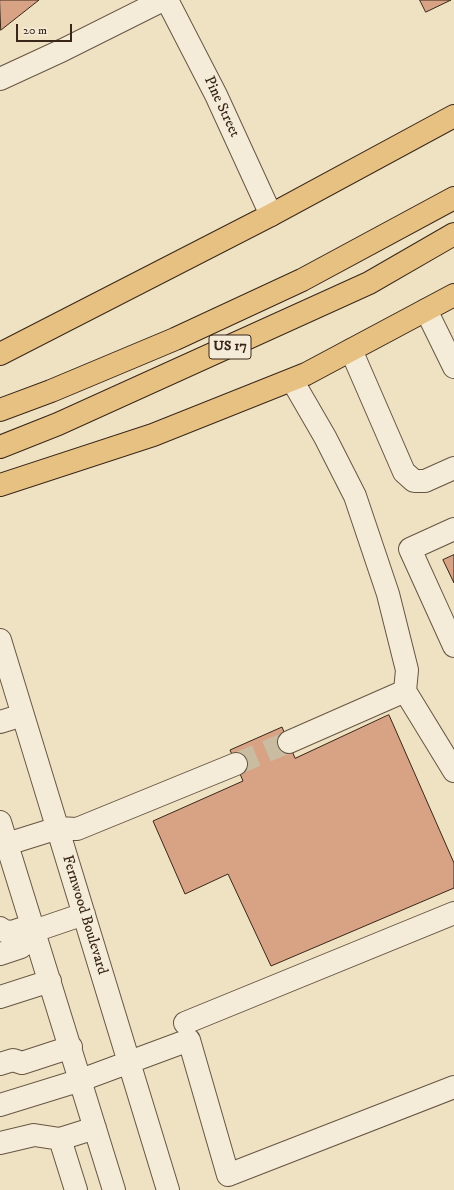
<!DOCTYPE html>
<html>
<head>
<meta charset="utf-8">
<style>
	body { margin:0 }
	#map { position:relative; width:454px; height:1190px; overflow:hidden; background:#eee2c3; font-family:"IM FELL DW Pica",serif }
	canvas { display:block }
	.scale { position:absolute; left:16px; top:24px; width:56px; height:18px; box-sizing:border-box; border:2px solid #3a2618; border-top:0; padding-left:5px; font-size:12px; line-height:14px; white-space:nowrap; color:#3a2618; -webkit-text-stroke:3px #f4ecd8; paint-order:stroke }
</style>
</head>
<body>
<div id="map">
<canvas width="454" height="1190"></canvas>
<div class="scale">20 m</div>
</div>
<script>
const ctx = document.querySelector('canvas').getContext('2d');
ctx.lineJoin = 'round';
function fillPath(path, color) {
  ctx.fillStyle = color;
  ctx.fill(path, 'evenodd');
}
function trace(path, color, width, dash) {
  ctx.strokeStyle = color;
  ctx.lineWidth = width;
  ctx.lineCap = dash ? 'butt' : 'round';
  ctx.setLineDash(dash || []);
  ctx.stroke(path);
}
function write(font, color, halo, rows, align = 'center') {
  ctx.font = font + ' "IM FELL DW Pica",serif';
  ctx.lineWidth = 3.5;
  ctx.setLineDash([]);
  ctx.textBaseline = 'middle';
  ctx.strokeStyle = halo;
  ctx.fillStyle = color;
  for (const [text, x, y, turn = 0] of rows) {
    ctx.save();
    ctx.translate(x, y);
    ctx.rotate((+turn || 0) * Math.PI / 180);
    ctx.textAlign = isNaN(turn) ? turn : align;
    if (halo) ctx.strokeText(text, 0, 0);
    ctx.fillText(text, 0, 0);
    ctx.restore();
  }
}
const building = new Path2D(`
	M0 0H39L1 30Z
	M420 0H451L426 12Z
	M454 555V583L443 560Z
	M389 715 454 863V888L271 966 228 874 185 894 153 821 243 781 230 750 282 727 295 758Z`);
fillPath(building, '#d8a284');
trace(building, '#3a2618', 1);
trace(new Path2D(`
	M236 764 289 742`), '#cabca1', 22, [22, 11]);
const minor = new Path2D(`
	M167 0 216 95 271 215
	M0 79 63 50 163 0
	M426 310 454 367
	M351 350 404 472 414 481H425L454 468
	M454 529 410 549 454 646
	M0 640 168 1190
	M405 691 454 771
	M0 722 23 715
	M289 742 405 691 407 670 388 594 355 496 325 437 292 380
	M0 822 114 1190
	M7 844 58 828 77 829 236 764
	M0 928 4 931 12 932 21 929 34 931 84 914
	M0 954 21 947 34 931
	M0 997 50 981
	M185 1023 454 913
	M0 1064 13 1060 22 1063 71 1047
	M0 1105 81 1080 189 1040 228 1175 454 1087
	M0 1143 34 1135 60 1139
	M76 1190 60 1139 95 1128`);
const major = new Path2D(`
	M0 354 271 215 454 116
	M0 410 51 391 175 339 302 280 454 198
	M0 447 58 424 369 283 454 234
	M0 485 153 435 306 374 454 295`);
trace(minor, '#675543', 24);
trace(major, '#3a2618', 24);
trace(minor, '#f4ecd8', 22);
trace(major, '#e7c182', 22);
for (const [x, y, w] of [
	[230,347,42]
]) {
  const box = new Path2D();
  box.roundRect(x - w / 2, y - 12, w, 24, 3);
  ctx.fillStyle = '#f4ecd8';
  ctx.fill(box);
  trace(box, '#3a2618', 1);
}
write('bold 14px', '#3a2618', null, [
	["US 17",230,347]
]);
write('15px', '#3a2618', '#f4ecd8', [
	["Pine Street",221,107,65],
	["Fernwood Boulevard",84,915,73]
]);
</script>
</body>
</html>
